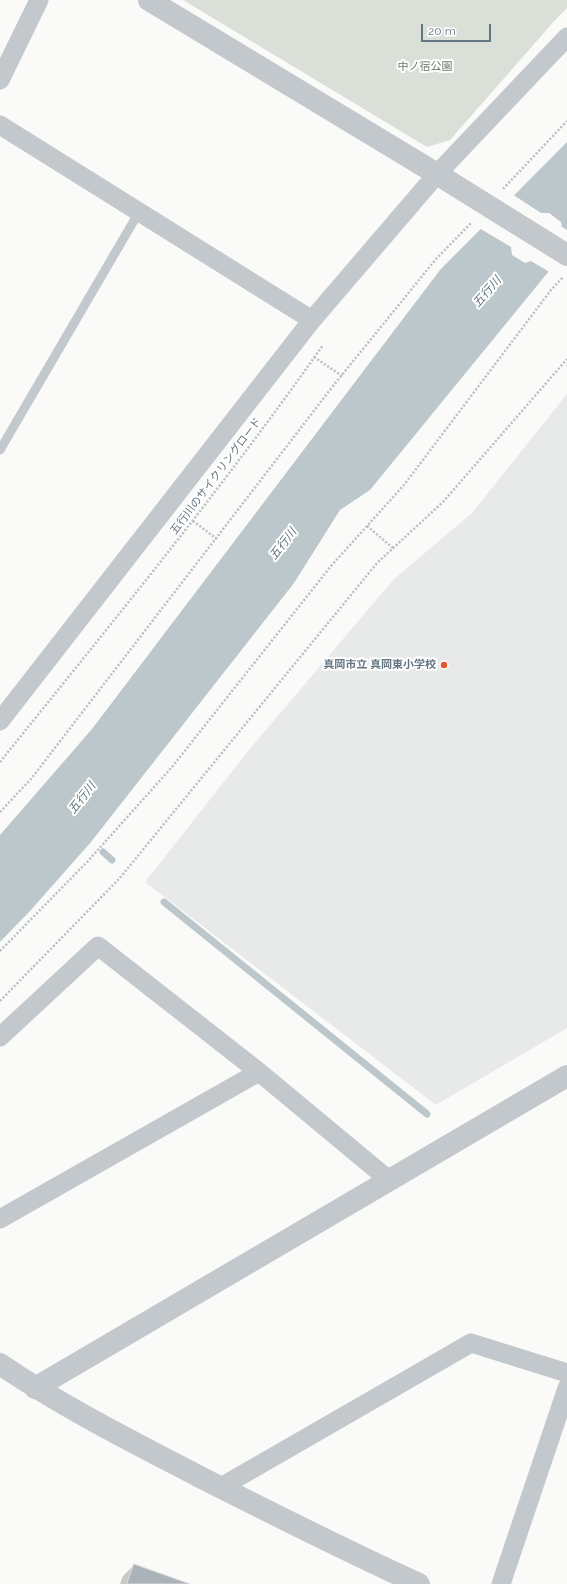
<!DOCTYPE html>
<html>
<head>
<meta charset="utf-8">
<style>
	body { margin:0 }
	#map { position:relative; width:567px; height:1584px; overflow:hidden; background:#fafaf8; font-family:Raleway,sans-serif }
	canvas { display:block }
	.scale { position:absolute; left:421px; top:24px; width:70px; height:18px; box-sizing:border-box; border:2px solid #657683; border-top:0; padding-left:5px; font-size:12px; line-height:14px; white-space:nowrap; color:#657683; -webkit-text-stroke:3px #fff; paint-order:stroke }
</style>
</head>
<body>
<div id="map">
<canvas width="567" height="1584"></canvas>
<div class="scale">20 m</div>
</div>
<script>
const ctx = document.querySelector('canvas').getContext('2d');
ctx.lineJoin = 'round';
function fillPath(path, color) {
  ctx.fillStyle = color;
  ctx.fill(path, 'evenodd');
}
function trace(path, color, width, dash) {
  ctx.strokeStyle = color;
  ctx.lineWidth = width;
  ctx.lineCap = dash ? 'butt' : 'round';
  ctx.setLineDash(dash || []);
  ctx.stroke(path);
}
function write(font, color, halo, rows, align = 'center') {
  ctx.font = font + ' Raleway,"Noto Sans JP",sans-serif';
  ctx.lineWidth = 4;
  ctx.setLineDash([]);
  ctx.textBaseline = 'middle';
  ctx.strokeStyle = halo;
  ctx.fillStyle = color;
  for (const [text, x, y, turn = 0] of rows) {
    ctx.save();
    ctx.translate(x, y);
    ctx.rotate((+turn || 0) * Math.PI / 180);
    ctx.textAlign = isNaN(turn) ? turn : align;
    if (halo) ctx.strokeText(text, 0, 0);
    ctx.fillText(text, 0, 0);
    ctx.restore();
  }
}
fillPath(new Path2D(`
	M567 394V1028L436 1105 145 882 249 750 393 580 472 513Z`), '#e8e9e9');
fillPath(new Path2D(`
	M183 0H567V8L556 19 450 140 427 147Z`), '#dadfd7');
fillPath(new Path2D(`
	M567 142V249L370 490 340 510 294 583 91 842 30 911 0 942V835L92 729 440 270Z`), '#bbc7cb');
fillPath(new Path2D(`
	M512 194 541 213H549L561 222 562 227 567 230V253L551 273 531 261 525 263 512 255 511 247 479 228Z`), '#fafaf8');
fillPath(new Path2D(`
	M134 1565 187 1584H120L123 1576Z`), '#0003');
trace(new Path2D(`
	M103 852 112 860
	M164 902 427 1114`), '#bbc7cb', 7);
const building = new Path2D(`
	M134 1564 190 1584H127Z`);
fillPath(building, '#aab3b9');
trace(building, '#dcdcda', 1);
trace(new Path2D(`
	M503 189 567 121
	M314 357 342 376
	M193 521 217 539
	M367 526 393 548
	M0 762C110 625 222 489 323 345
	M0 812 31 779 333 386 436 259 472 222
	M0 951 88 861 172 767 331 566 404 485 551 290 563 277
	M0 1001 119 879 377 563 443 502 567 359`), '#bbbfc2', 2.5, [2, 2]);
trace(new Path2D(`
	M0 450 139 212`), '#c3c8cc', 9);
trace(new Path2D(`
	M0 80 39 0
	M0 125 312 320
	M0 721 312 320 437 174 567 37
	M0 1037 98 946 259 1072 389 1180
	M0 1219 259 1072
	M221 1487 471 1343 567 1373
	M501 1584 567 1388`), '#c3c8cc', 19);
trace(new Path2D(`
	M149 0 437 174 567 255
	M0 1364C63 1407 131 1441 198 1476 271 1513 344 1550 419 1584
	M35 1388 567 1076`), '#c3c8cc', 22);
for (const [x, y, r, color] of [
	[444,665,4,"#e4572e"]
]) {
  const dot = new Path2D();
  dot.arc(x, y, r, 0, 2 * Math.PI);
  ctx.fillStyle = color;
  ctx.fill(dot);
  trace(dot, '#fff', 1.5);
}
write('11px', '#687a64', '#fff', [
	["中ノ宿公園",425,67]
]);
write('11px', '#657683', '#fff', [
	["五行川のサイクリングロード",216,476,-53]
]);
write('bold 11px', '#657683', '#fff', [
	["真岡市立 真岡東小学校",436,665]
], 'right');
write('italic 12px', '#60757c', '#fff', [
	["五行川",487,292,-49],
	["五行川",283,544,-52],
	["五行川",82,798,-52]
]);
</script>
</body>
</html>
